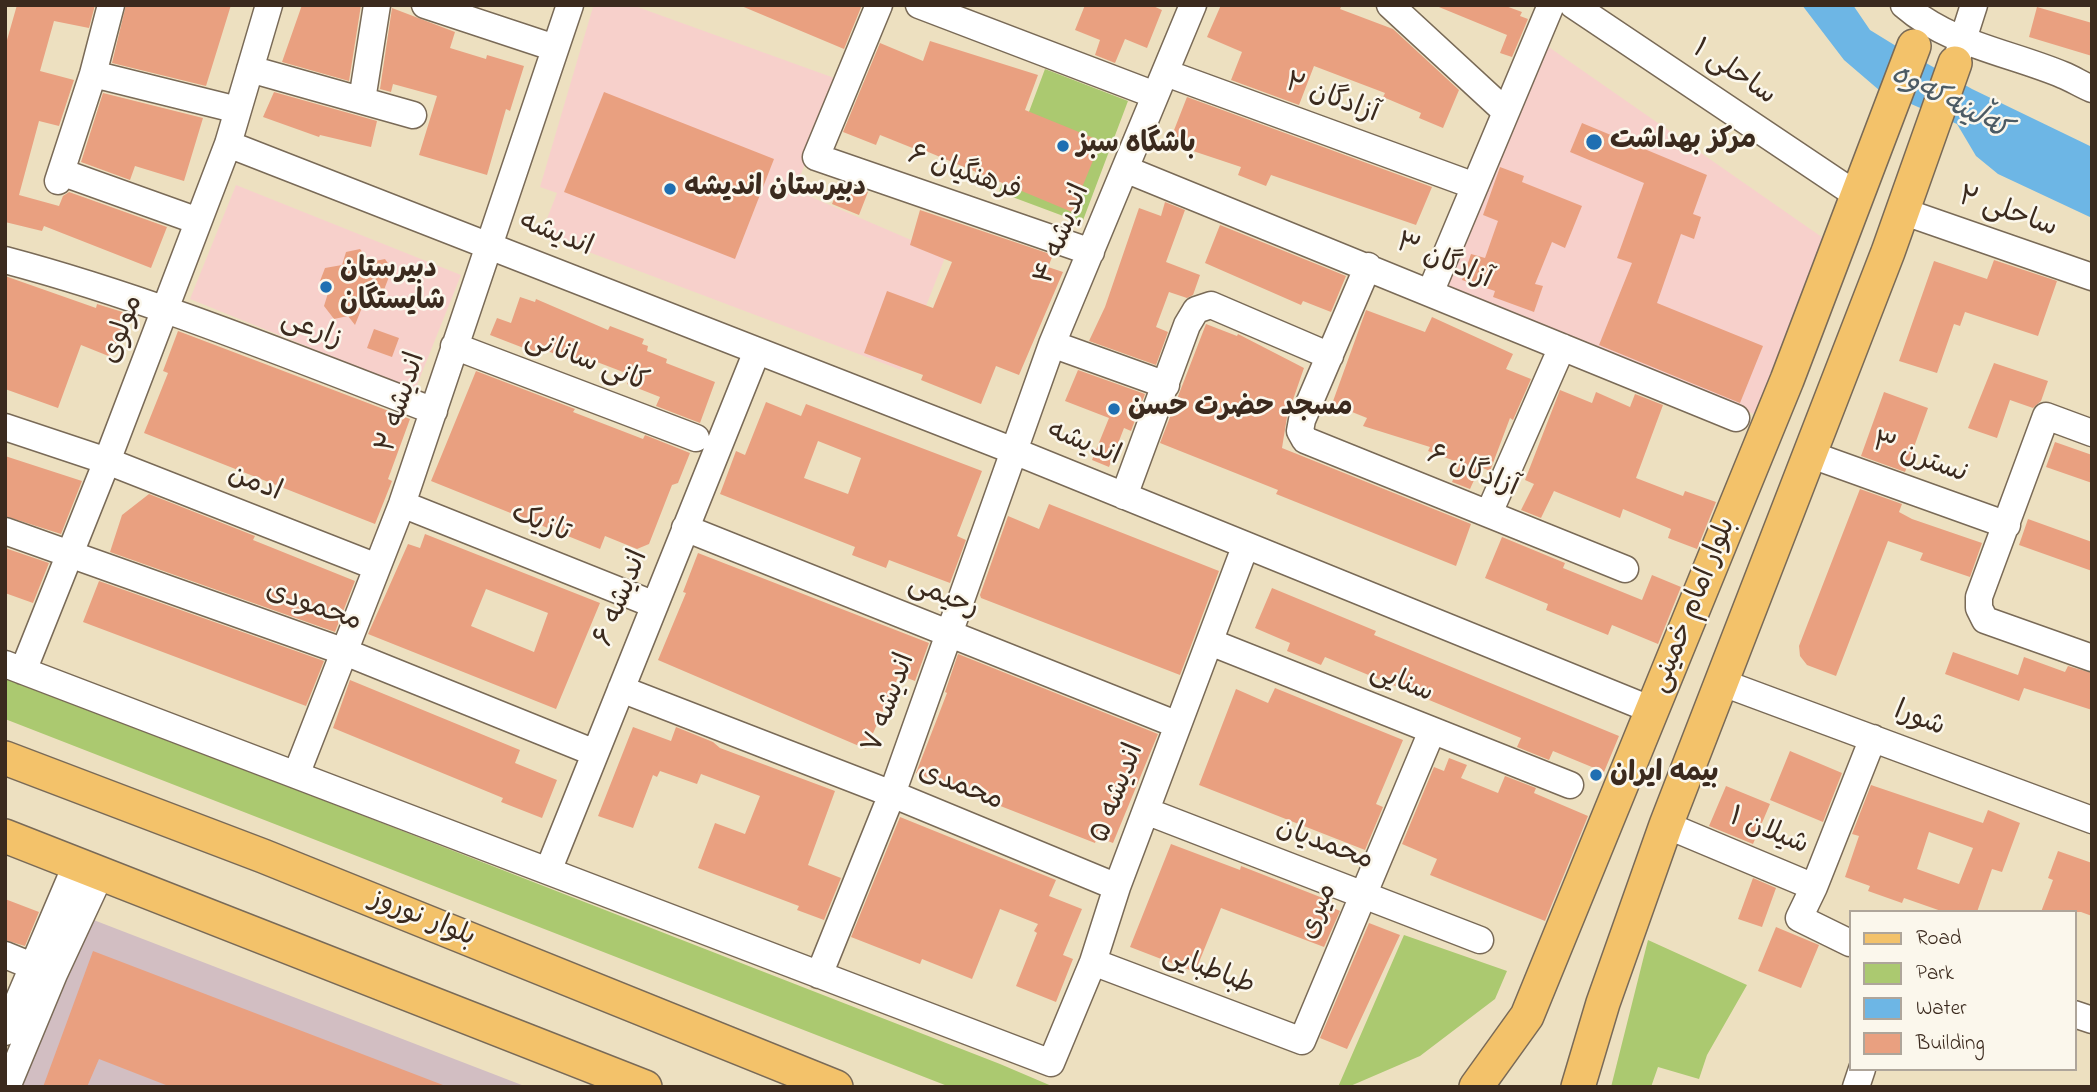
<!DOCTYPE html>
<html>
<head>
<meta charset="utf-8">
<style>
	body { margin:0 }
	#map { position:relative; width:2097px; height:1092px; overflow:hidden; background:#ede0c0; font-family:"Indie Flower",sans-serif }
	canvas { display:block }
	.frame { position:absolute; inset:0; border:7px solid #3b2a1e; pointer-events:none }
	.legend { position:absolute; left:1849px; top:910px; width:228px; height:161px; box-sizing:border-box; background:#fbf7ec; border:2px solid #aea59a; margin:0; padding:9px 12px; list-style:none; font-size:21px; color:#3b2a1e }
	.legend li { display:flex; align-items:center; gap:14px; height:35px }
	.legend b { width:35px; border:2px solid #aea59a }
</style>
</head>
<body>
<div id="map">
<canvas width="2097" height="1092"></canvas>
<div class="frame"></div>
<ul class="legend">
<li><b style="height:9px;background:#f3c26a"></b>Road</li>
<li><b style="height:19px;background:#abc970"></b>Park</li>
<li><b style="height:19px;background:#6db6e5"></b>Water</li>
<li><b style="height:19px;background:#e9a080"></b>Building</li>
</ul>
</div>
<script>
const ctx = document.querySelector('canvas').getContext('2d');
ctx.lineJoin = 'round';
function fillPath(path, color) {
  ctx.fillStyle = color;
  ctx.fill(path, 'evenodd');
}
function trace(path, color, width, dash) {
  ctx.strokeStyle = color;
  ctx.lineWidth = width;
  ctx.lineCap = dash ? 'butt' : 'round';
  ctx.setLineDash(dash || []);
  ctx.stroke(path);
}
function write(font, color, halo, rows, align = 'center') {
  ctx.font = font + ' "Indie Flower","Playpen Sans Arabic",sans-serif';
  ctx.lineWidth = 5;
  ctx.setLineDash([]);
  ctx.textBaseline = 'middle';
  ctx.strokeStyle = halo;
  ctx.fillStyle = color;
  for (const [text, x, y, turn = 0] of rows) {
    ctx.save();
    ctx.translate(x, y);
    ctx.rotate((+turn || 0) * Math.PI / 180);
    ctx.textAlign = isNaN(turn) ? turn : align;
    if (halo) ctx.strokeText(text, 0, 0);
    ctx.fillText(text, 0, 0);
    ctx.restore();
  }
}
fillPath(new Path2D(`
	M632 5 837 79 795 190 946 255 901 370 541 234 557 193 540 187 593 7Z
	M1543 43 1826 240 1761 417 1443 284Z
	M236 185 461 275 415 390 190 299Z`), '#f7d0cb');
fillPath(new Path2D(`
	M91 919 527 1087H7Z`), '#d2bec2');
fillPath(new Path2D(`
	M1045 69 1128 101 1082 223 999 192Z
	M5 676 1000 1064 1054 1087H950L5 719Z
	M1404 935 1507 971 1495 999 1420 1056 1348 1087H1338Z
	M1648 940 1747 985 1707 1055 1699 1079 1658 1067 1651 1087H1611Z`), '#abc970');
fillPath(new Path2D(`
	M1802 5H1853L1870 30 1896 46 1972 89 2092 147V218L1998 174 1976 156 1957 124 1879 90 1844 60Z`), '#6db6e5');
fillPath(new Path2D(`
	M17 5H95L89 28 54 21 40 71 74 80 59 126 39 121 19 195 59 206 63 196 69 192 167 227 151 268 44 226 42 231 5 222V47Z
	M126 5H231L206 86 112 63Z
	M302 5H361L349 81 282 62Z
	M739 5H862L844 49Z
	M1085 5H1151L1162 10 1147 48 1125 39 1115 63 1095 55 1100 40 1075 30Z
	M1221 5H1342L1340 9 1393 29 1459 90 1443 128 1419 118 1421 113 1383 97 1385 93 1314 66 1299 105 1231 80 1242 52 1207 37Z
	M1434 5H1503L1522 12 1520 16 1528 19 1512 57 1500 53 1507 35Z
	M2037 7 2092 23V56L2029 37Z
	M392 8 455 32 450 48 486 59 487 55 524 66 510 111 506 109 487 175 419 155 437 96 393 84 391 92 380 89Z
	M930 41 1038 75 1025 110 1101 141 1072 212 921 149 920 151 880 135 876 145 843 132 880 43 923 61Z
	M274 92 377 121 371 147 320 135 319 137 263 117Z
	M604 92 774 159 735 259 564 192Z
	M103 93 203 118 184 181 135 166 130 180 81 162Z
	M1187 97 1432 187 1416 225 1271 175 1266 186 1238 175 1241 167 1169 143Z
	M1582 123 1707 175 1693 214 1701 217 1694 239 1681 234 1657 303 1763 346 1740 403 1599 345 1632 263 1617 258 1644 183 1570 152Z
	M1500 167 1524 176 1522 182 1582 206 1565 248 1552 242 1535 284 1543 286 1534 312 1493 297 1495 291 1462 280 1471 254 1485 258 1498 221 1483 215Z
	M841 182 868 192 859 215 832 204Z
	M1165 202 1185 210 1166 262 1200 275 1193 295 1187 298 1169 292 1156 327 1168 332 1156 365 1089 341 1105 307 1139 208 1161 216Z
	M920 210 1053 255 1048 267 1063 272 1019 375 996 366 981 404 921 380 923 375 864 353 887 291 933 308 952 262 910 245Z
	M1220 225 1346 276 1331 312 1303 301 1301 305 1205 263Z
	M360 249 370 262 385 259 392 269 382 295 369 290 355 325 348 316 334 319 324 306 329 290 320 281 325 268 342 265 346 252Z
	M1994 260 2057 281 2038 336 1965 312 1960 326 1954 324 1937 373 1899 361 1934 261 1987 279Z
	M5 276 96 308 97 304 129 314 111 357 81 345 58 408 5 389Z
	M520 297 535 302 536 299 608 330 610 326 644 339 642 344 648 346 647 351 667 359 666 363 715 382 700 423 656 406 660 397 627 384 631 375 597 362 594 368 536 347 534 352 490 335 497 318 511 323Z
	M1366 310 1425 332 1432 317 1513 354 1506 369 1531 379 1513 420 1510 418 1490 471 1480 467 1470 489 1452 482 1460 463 1428 451 1430 447 1363 426 1367 418 1332 404Z
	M1206 324 1237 336 1238 334 1304 368 1287 417 1282 448 1471 524 1456 566 1276 494 1278 490 1160 443Z
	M374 329 399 338 392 357 367 348Z
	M178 331 410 419 388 479 392 481 375 524 144 433 168 373 163 371Z
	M1994 363 2048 381 2041 401 2033 408 2010 400 1997 438 1968 428Z
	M1078 370 1145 394 1131 431 1124 428 1109 467 1092 460 1109 418 1065 401Z
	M476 371 575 409 573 412 643 439 645 435 690 453 678 483 672 485 649 544 637 549 605 536 600 549 431 481Z
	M1560 390 1592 403 1596 392 1630 407 1635 394 1663 405 1636 478 1683 496 1685 491 1716 502 1697 549 1668 538 1671 529 1623 509 1620 518 1554 491 1541 518 1521 510 1534 484 1525 480Z
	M1884 392 1928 408 1905 472 1861 456Z
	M766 402 801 416 806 404 982 471 957 536 966 540 950 583 889 560 886 568 852 555 855 547 720 494 736 451 745 455ZM818 441 861 458 848 494 804 478Z
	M2055 442 2092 455V483L2046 467Z
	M5 456 82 481 61 534 5 516Z
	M1860 489 1902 504 1899 512 1912 519 1982 543 1970 577 1920 560 1923 553 1888 541 1836 676 1807 665 1800 656 1799 646Z
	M149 494 255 536 253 540 355 581 335 632 110 552 122 515Z
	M1049 504 1219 571 1180 675 981 598 980 595 1008 516 1039 529Z
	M2028 519 2092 542V571L2019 545Z
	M425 534 600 603 556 709 368 634 408 544 420 548ZM486 589 548 613 534 652 471 626Z
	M1502 537 1565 563 1563 568 1642 600 1652 575 1681 587 1658 644 1612 625 1608 635 1546 610 1548 604 1485 578Z
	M5 548 49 563 33 603 5 593Z
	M698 553 929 643 915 681 899 675 866 749 658 660 686 593 683 592Z
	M99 581 324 661 306 706 83 622Z
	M1272 588 1376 631 1374 635 1619 736 1604 772 1553 751 1549 760 1517 747 1521 738 1325 657 1321 665 1287 651 1290 643 1255 628Z
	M1953 652 2018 675 2024 657 2065 672 2068 666 2092 673V710L2024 688 2019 701 1945 674Z
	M958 654 1158 734 1113 843 1097 837 1095 843 916 773 947 693 945 692Z
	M350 680 520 750 515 763 557 780 542 818 501 802 503 798 333 728Z
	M1275 688 1403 740 1376 804 1383 807 1365 850 1199 785 1236 689 1268 703Z
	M633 727 671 741 676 727 713 742 720 748 835 791 808 865 841 878 824 920 797 910 799 906 698 868 715 823 745 834 760 796 701 774 697 784 660 771 657 777 653 775 633 828 598 816Z
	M1790 751 1842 773 1823 822 1770 800Z
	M1449 758 1467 765 1461 778 1498 793 1505 776 1536 788 1534 793 1588 816 1545 921 1430 875 1437 859 1402 844 1434 767 1444 771Z
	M1871 785 1983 823 1988 810 2020 823 2002 872 1992 869 1977 912H1944L1904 898 1902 903 1868 891 1870 886 1845 877 1859 836 1852 834ZM1929 832 1973 848 1959 884 1917 869Z
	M1726 786 1770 804 1753 844 1709 826Z
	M900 817 1056 880 1049 896 1082 909 1063 955 1073 959 1056 1002 1016 986 1037 933 1034 931 1038 924 1000 909 972 979 922 959 920 964 851 937Z
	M1171 844 1240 870 1241 866 1333 902 1331 907 1340 911 1324 947 1221 908 1195 972 1130 947Z
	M2058 851 2092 863V916L2081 912H2041L2053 880 2048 878Z
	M1753 878 1776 888 1762 927 1738 919Z
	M5 899 39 912 25 946 5 940Z
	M1369 923 1400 935 1347 1049 1320 1038Z
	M1776 927 1819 945 1801 988 1758 971Z
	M93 951 443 1085V1087H171L99 1059 87 1087H43Z`), '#e9a080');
const minor = new Path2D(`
	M425 5 555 48
	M879 5 816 157 1091 252
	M919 5 1155 95
	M1390 5 1506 112
	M1573 5 1858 196
	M1904 5C1950 45 2008 52 2063 75 2073 79 2082 85 2092 89
	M1958 55 1974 5
	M250 69 413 115
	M1166 73 1475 186
	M93 74 238 110
	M362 100 377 5
	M228 144 1014 451 1652 710
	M1125 169 1736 418
	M61 172 198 221
	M58 181 93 74 111 5
	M1902 211 2092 277
	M5 260C152 299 292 357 434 411
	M1368 266 1302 420 1300 431 1305 440 1625 569
	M1430 293 1551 5
	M1052 344 1166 385
	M454 346 696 438
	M5 427 107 461 377 567
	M2092 433 2046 416 1979 597V608L1985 620 2092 658
	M1809 454 2007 525
	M1124 496 1187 325 1196 310 1211 305 1330 356
	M402 504 655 605
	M1489 513 1562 347
	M685 528 1178 725
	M5 531 345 652 595 753
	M1210 642 1570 785
	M5 664 1051 1063 1093 962 1117 887 1245 547
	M23 671 107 461 228 144 269 5
	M1723 683 2092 820
	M621 689 892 794 1117 887
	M296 775 402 504 570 5
	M1146 811 1480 940
	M1666 825 1814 887 1873 738
	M548 871 757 351
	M1814 887 1799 918 1850 943
	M5 955 49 973
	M1093 962 1302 1041 1432 731
	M819 975 892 794 1052 344 1193 5
	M2074 1014 2092 1020
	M5 1032 77 863
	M7 1087 54 974 101 873
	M1856 1087 1862 1069`);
const major = new Path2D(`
	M5 758 263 856 836 1087
	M5 836 645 1087
	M1476 1087 1527 1016 1787 380 1914 46
	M1578 1087 1603 1003 1666 825 1888 252 1955 63`);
trace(minor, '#796a57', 29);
trace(major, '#796a57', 36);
trace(minor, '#fff', 26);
trace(major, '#f3c26a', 33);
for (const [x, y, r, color] of [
	[1594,142,9,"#1f6fb2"],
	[1063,146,7,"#1f6fb2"],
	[670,189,7,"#1f6fb2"],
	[326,287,7,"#1f6fb2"],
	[1114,409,7,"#1f6fb2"],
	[1596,775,7,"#1f6fb2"]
]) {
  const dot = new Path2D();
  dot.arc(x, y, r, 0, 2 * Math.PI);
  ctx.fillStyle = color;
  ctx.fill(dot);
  trace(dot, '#fbf7ec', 2.5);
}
write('28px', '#3b2a1e', '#fbf7ec', [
	["ساحلی ۱",1733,74,34],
	["آزادگان ۲",1331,100,20],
	["فرهنگیان ۶",964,175,19],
	["ساحلی ۲",2007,214,19],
	["اندیشه ۴",1064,235,-68],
	["اندیشه",555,236,22],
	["آزادگان ۳",1443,263,23],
	["مولوی",124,330,-69],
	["زارعی",311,331,21],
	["کانی سانانی",586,363,21],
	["اندیشه ۲",403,403,-72],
	["اندیشه",1083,445,22],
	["نسترن ۳",1919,460,20],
	["آزادگان ۶",1472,473,22],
	["ادمن",254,485,22],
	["تازیک",540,525,22],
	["رحیمی",943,598,22],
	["اندیشه ۶",623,599,-68],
	["بلوار امام خمینی",1695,606,-68],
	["محمودی",313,608,20],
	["سنایی",1401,684,22],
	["اندیشه ۷",891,704,-70],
	["شورا",1919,721,21],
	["محمدی",960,788,22],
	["اندیشه ۵",1119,794,-69],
	["شیلان ۱",1768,833,22],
	["محمدیان",1324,846,21],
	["میری",1320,912,-68],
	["بلوار نوروز",422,920,22],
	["طباطبایی",1208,972,21]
]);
write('bold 28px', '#3b2a1e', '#fbf7ec', [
	["مرکز بهداشت",1610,142],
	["باشگاه سبز",1077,146],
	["دبیرستان اندیشه",684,189],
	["دبیرستان",340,271],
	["شایستگان",340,303],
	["مسجد حضرت حسن",1128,409],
	["بیمه ایران",1610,775]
], 'left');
write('italic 30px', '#4c5b64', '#fbf7ec', [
	["کەڵینەکەوە",1949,104,28]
]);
</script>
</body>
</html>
